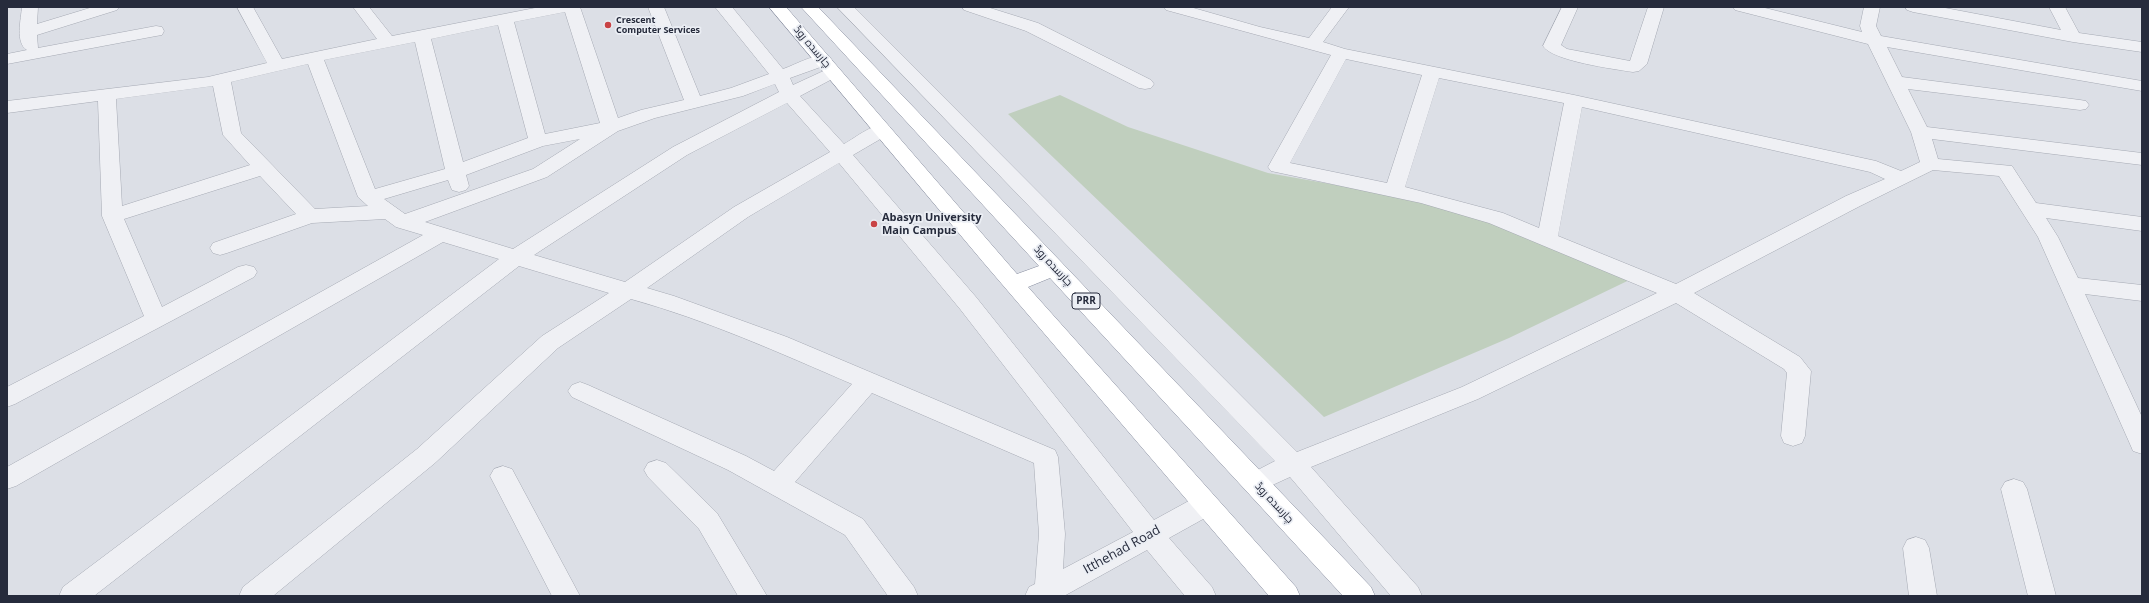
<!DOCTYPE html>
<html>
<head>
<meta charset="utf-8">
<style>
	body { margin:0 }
	#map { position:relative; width:2149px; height:603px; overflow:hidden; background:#dcdfe6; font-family:"Open Sans",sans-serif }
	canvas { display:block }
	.frame { position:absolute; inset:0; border:8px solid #262b3c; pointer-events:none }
</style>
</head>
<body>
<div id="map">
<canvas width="2149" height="603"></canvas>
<div class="frame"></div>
</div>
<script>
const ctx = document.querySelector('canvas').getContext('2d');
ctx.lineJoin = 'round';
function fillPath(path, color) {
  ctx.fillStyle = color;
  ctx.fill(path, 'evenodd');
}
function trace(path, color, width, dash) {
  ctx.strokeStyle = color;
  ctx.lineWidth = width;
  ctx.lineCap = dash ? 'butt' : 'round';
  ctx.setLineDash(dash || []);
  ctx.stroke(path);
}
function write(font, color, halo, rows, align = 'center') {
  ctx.font = font + ' "Open Sans",Cairo,sans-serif';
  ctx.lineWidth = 3.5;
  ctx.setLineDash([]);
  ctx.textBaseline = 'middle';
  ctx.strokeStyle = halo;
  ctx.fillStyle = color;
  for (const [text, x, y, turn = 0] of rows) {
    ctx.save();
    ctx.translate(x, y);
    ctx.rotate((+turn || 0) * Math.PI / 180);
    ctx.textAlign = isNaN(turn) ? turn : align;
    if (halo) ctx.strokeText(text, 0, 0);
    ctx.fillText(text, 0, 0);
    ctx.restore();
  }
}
fillPath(new Path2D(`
	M1060 95 1128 127 1268 173 1427 201 1646 272 1509 338 1324 417 1008 114Z`), '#c0cfbe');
const minor = new Path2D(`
	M22 7H38L37 24 93 7H119L117 10 37 35 38 48 156 26 162 27 164 31 162 35 156 36 7 64V54L27 50C15 43 21 19 22 7Z
	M237 7H253L282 59 377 39 353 7H369L392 36 540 7H580L618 118 641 110 684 100 648 7H664L700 96 731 88 769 74 715 7H732L783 69C797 64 815 53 829 56L832 60 829 64 790 78 793 85 832 67 838 68 841 72 838 76 800 96 844 144C857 137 873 122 889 126L891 130 889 134 853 155 976 297 1154 520 1196 497 1205 494 1214 497 1218 505 1214 513 1169 538 1212 587 1216 596H1185L1147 550 1064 596H1025L1029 587 1035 584 1039 534 1034 463 872 393 795 482 863 519 914 587 918 596H888L845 535 728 470 572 397 568 391 572 385 580 382 588 385 746 456 774 471 852 384C780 353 707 320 631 299L558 348 435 463 273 596H239L243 587 417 449 542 336 609 293 519 266 94 596H59L63 587 499 259 443 242 16 486 7 489V467L423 235 396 227 385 219 312 223 227 253 220 255 213 253 210 248 213 243 296 214 260 176 124 219 162 307 238 267 246 265 254 267 257 272 254 277 15 404 7 407V387L144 316 102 216 98 101 7 113V101L208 77 267 63ZM565 12 600 123 545 134 514 22ZM498 25 528 138 463 162 431 39ZM415 42 445 169 375 189 324 60ZM308 64 358 197 368 206 315 209 241 133 231 82ZM775 84 779 92 673 147 513 249 425 222 547 177 618 131 655 118 743 96ZM213 86 223 135 250 165 122 206 116 99ZM787 103 830 152 734 207 625 282 534 255 687 155ZM580 139 533 169 405 214 384 199 448 180 452 190 459 192 466 190 469 186 466 175 543 146ZM839 163 960 309 1133 532 1063 569 1065 534 1058 457 1055 450 787 337 674 296 647 288 748 217Z
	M837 7H854L1297 452 1462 387 1657 293 1489 223 1421 203 1271 171 1268 167 1331 55 1166 10 1164 7H1190L1260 27 1309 38 1332 7H1349L1323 42 1345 49 1574 95 1876 161 1901 171 1920 162 1911 132 1868 44 1735 10 1733 7H1761L1862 32 1860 26 1864 7H1880L1876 26 1881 36 2142 81V91L1887 47 1902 77 2080 100 2086 101 2089 105 2086 109 2080 110 1908 89 1927 127 2142 153V165L1932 139 1938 159 2012 166 2036 203 2142 217V231L2046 218 2058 237 2078 278 2142 285V301L2085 294 2142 417V454L2133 451 2130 444 2038 237 1999 176 1933 170 1860 206 1694 293 1800 357 1811 371 1805 436 1802 443 1793 446 1784 443 1781 436 1787 373 1784 369 1676 303 1478 399 1311 467 1418 587 1422 596H1391L1290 477 1255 493 1246 490 1242 483 1246 476 1275 461ZM1346 59 1422 75 1387 183 1290 163ZM1439 78 1564 103 1539 228 1503 213 1405 187ZM1582 107 1870 172 1885 179 1846 196 1676 284 1558 236Z
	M962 7H987L1038 23 1151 80 1154 84 1151 88 1145 89 1139 88 1026 31 964 10Z
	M1562 7H1578L1561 45 1567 49 1630 61 1648 7H1664L1647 64 1639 71 1633 72C1614 69 1552 61 1543 46Z
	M1905 7H1940L2061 30 2049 7H2065L2079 33 2142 42V52L2073 42 1913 12 1907 10Z
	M657 460 666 463 717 513 767 596H738L699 529 648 477 644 470 648 463Z
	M503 466 512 469 580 596H552L490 476 494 469Z
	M2014 479 2023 482 2027 489 2056 596H2028L2001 489 2005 482Z
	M1916 537 1925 540 1929 548 1937 596H1909L1903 548 1907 540Z`);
const highway = new Path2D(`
	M769 7H786L1017 274 1039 266 801 7H818L1371 587 1375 596H1343L1050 278 1028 287 1296 587 1300 596H1269L983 262Z`);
trace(minor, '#a5a9b3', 1);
trace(highway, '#848a9c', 1);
fillPath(minor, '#eff0f4');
fillPath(highway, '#fff');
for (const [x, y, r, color] of [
	[608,25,4,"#c94345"],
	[874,224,4,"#c94345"]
]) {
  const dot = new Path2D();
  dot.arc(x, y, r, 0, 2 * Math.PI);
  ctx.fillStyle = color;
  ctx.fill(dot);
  trace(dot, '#ebeef4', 1.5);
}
write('bold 9px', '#262b3c', '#ebeef4', [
	["Crescent",616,20],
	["Computer Services",616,30]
], 'left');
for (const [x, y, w] of [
	[1086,301,28]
]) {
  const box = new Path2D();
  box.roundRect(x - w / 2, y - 8, w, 16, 3);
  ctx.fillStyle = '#ebeef4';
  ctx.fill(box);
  trace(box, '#262b3c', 1);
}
write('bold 10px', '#262b3c', null, [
	["PRR",1086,301]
]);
write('11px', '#262b3c', '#ebeef4', [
	["چارسدہ روڈ",812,47,50],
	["چارسدہ روڈ",1053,266,47],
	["چارسدہ روڈ",1274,503,47]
]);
write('bold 11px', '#262b3c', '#ebeef4', [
	["Abasyn University",882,218],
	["Main Campus",882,231]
], 'left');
write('13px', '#262b3c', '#ebeef4', [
	["Itthehad Road",1122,550,-29]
]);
</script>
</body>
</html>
